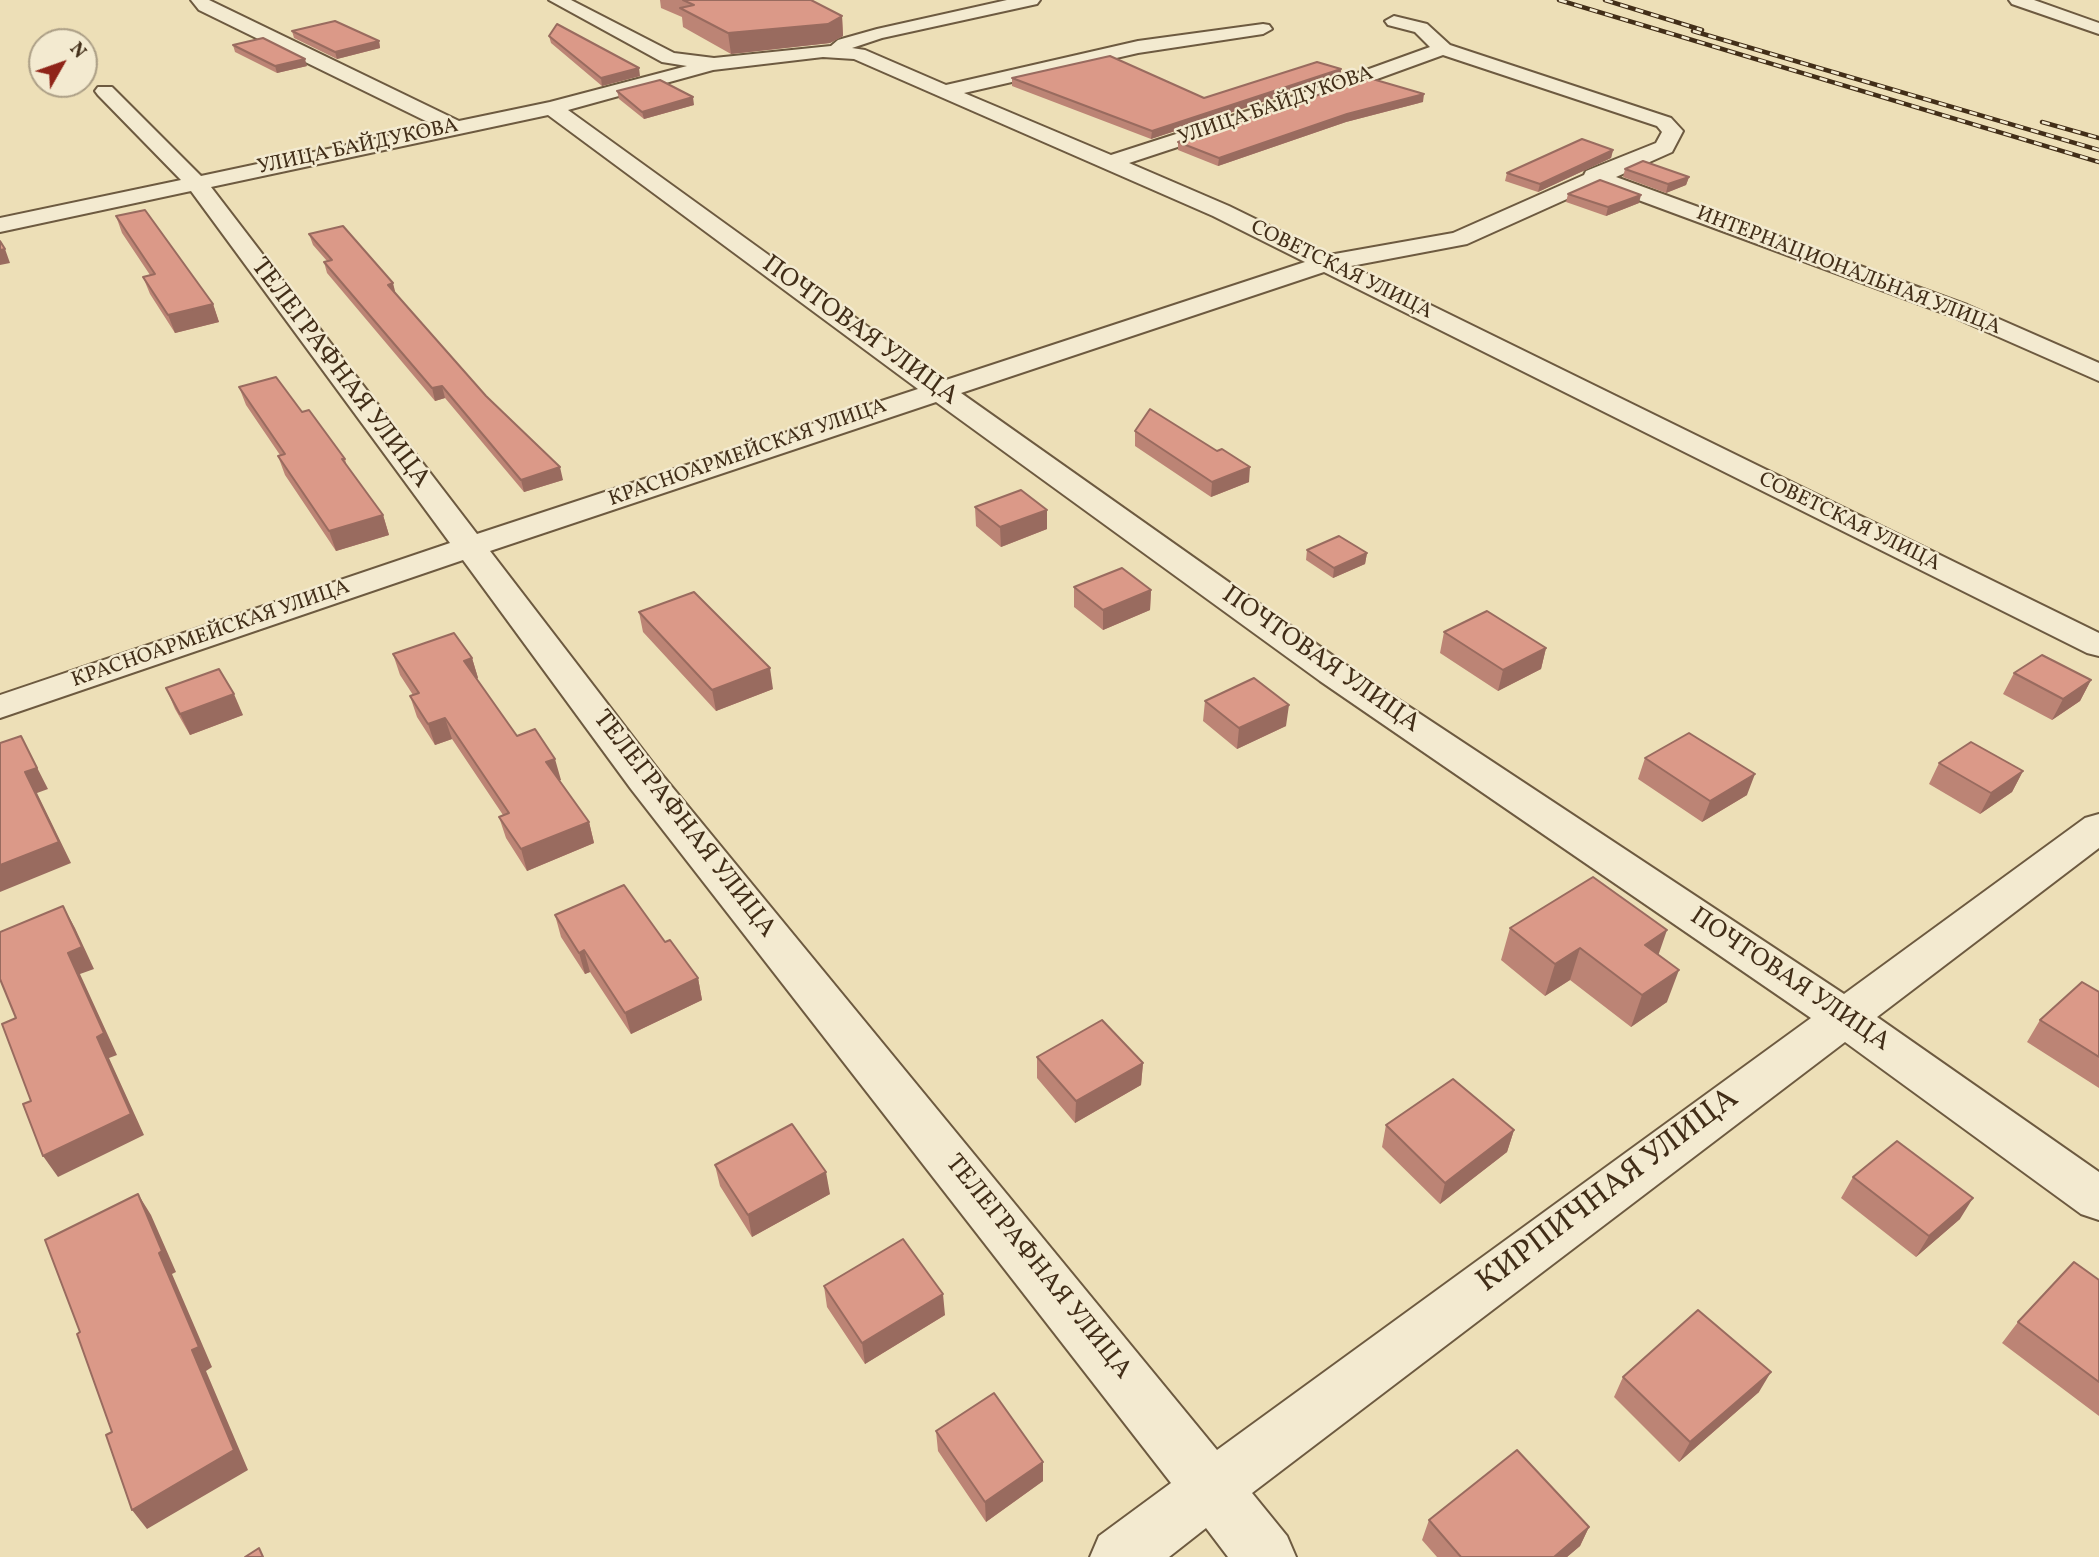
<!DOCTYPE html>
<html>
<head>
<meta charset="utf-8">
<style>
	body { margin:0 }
	#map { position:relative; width:2099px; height:1557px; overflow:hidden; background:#eddfb7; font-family:Vollkorn,serif }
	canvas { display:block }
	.north { position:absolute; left:28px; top:28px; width:70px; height:70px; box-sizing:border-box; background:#f3ead0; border:2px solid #ac9f86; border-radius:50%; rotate:50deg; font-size:19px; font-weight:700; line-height:28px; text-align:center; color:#422e18 }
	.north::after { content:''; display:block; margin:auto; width:24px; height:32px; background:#8f2418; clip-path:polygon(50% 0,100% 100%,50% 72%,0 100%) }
</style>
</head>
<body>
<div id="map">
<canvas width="2099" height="1557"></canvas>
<div class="north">N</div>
</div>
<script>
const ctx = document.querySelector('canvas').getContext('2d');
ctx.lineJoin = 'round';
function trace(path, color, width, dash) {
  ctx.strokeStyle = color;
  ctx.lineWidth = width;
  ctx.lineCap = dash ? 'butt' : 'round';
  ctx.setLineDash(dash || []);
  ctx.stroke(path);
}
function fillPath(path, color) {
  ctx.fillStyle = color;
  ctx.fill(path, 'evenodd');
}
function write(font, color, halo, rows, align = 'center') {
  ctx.font = font + ' Vollkorn,serif';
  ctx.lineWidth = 5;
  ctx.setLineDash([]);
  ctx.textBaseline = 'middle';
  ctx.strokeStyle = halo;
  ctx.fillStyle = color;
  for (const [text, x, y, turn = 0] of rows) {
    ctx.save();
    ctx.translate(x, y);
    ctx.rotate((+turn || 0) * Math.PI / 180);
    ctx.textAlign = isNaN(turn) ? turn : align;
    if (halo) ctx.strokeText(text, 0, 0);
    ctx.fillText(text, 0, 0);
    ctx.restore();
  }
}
const minor = new Path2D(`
	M191 0H209L459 121 550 102 687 66 662 62 549 0H571L674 53 714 58 831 46 838 40 877 29 1007 0H1040L1037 4 882 38 852 48 865 50 946 85 1138 41 1263 24 1269 25 1272 29 1263 34 1138 53 964 93 1111 155 1297 95 1430 47 1415 32 1388 25 1385 21 1394 16 1427 24 1450 45 1671 118 1683 131 1672 152 1616 177 1967 305 2099 363V381L1949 315 1598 185 1467 244 1351 266 2099 633V656L2087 653 1324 272 961 393 1346 665 1844 994 2085 818 2099 814V848L1877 1017 2099 1172V1220L2081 1214 1845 1042 1252 1493 1287 1536 1296 1557H1228L1206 1528 1169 1557H1090L1099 1536 1171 1483 631 789 463 560 0 718V695L450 543 191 191 0 232V218L181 180 98 95 95 91 98 87H112L201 176 436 126 199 10ZM1443 55 1657 126 1662 132 1656 143 1586 171 1584 175 1453 233 1329 255 1229 206 1129 163 1311 103ZM823 57 854 59 1213 216 1305 262 943 381 568 110 713 70ZM548 115 918 389 477 534 211 187ZM936 402 1320 681 1811 1018 1217 1450 659 771 490 551Z
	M2009 0H2034L2099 23V34L2012 4Z`);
trace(minor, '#6d5a40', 4);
fillPath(minor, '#f3ead0');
const rail = new Path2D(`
	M1559 0 2099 162
	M1605 0 1702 30
	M1693 31 2099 150
	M2042 122 2099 138`);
trace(rail, '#422e18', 4.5);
trace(rail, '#f3ead0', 2.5, [8]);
fillPath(new Path2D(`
	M660 0H811L842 16 843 36 830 43 731 54 683 27 682 17 661 8Z
	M292 31 379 41 380 48 337 59 294 38Z
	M549 36 640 76 602 86 551 43Z
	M233 45 307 66 277 73 235 52Z
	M1341 76 1151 139 1012 86V78L1204 98Z
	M617 91 694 105 644 119 619 99Z
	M1423 102 1346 122 1218 166 1178 150V142Z
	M1613 150 1611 158 1538 192 1505 181 1507 173Z
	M1625 169 1689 177 1686 185 1666 193 1623 177Z
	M1568 194 1639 203 1606 216 1566 202Z
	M116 216 213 304 219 322 175 333 150 294 143 277 150 275 122 233Z
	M309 234 396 294 486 396 563 480 524 492 445 398 435 401 327 273 324 262 327 261 313 245Z
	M239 387 302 412 345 459 347 467 383 515 389 535 336 551 285 475 278 456 280 455 246 405Z
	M1135 431 1249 482 1211 497 1135 446Z
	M975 507 1047 529 1001 547 976 526Z
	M1307 550 1367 553 1365 564 1333 578 1306 560Z
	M1074 587 1151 590 1150 610 1103 630 1074 607Z
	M639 612 773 689 716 711 643 632Z
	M1444 632 1546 648 1541 669 1498 691 1440 653Z
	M393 654 472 658 478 678 477 679 517 736 561 780H559L589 822 594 843 527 871 506 838 499 817 503 815 452 739 435 745 417 717 410 696 413 695 400 675Z
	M2014 673 2091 680 2080 701 2052 720 2003 694Z
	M166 688 243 715 190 735 175 709Z
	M1205 701 1286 726 1237 749 1203 721Z
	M1645 758 1747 795 1702 822 1638 779Z
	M1939 763 2023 771 2012 792 1980 814 1929 784Z
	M555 915 665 942 698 978 702 1000 631 1034 590 972 585 974 561 937Z
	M1510 928 1658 955 1667 1002 1631 1027 1570 980 1545 996 1501 960Z
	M2099 992V1088L2027 1042 2040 1020Z
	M1037 1057 1143 1063 1141 1085 1075 1123 1037 1078Z
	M1386 1125 1514 1130 1507 1152 1440 1204 1382 1147Z
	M715 1165 830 1194 752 1237 720 1186Z
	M1853 1177 1960 1219 1916 1257 1841 1198Z
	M2099 1280V1416L2002 1343 2018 1322Z
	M824 1286 945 1315 865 1364 827 1307Z
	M1623 1377 1759 1392 1679 1462 1614 1397Z
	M936 1431 1043 1462V1481L986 1522 938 1451Z
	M1429 1520 1589 1527 1580 1546 1567 1557H1437L1422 1540Z`), '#bc8475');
fillPath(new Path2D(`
	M842 16 843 36 830 43 731 54 728 33Z
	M379 41 380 48 337 59 335 52Z
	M305 59 307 66 277 73 275 66Z
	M639 68 640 76 602 86 601 78Z
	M1341 69V76L1151 139 1152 131Z
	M1424 94 1423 102 1346 122 1218 166 1219 158 1347 114Z
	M693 97 694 105 644 119 642 112Z
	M1613 150 1611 158 1538 192 1540 184Z
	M1689 177 1686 185 1666 193 1668 184Z
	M1641 195 1639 203 1606 216 1608 207Z
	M5 249 10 263 0 265V250Z
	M393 283 396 295 388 285Z
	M213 304 219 322 175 333 168 315Z
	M442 386 445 398 435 401 432 388Z
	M560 467 563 480 524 492 521 480Z
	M1250 467 1249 482 1211 497 1212 482Z
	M1047 510V529L1001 547 1000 527Z
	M383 515 389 535 336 551 329 531Z
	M1367 553 1365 564 1333 578 1334 568Z
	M1151 590 1150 610 1103 630V610Z
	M1546 648 1541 669 1498 691 1503 670Z
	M472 658 478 678 470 681 464 661Z
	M770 668 773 689 716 711 712 690Z
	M2091 680 2080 701 2052 720 2063 699Z
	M234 694 243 715 190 735 180 714Z
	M1289 705 1286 726 1237 749 1239 728Z
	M445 718 452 739 435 745 428 724Z
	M21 736 48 789 37 793 71 863 0 892V865L25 772Z
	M555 759 561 780 552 783 546 762Z
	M2023 771 2012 792 1980 814 1991 793Z
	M1755 774 1747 795 1702 822 1710 801Z
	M589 822 594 843 527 871 521 849Z
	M63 906 75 928 94 969 80 974 117 1055 109 1058 144 1135 58 1177 43 1156 97 1037 68 953Z
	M1667 930 1656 962 1645 945Z
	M1580 948 1570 980 1545 996 1555 964Z
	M584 950 590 972 585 974 579 953Z
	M1679 970 1667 1002 1631 1027 1642 995Z
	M698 978 702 1000 631 1034 625 1013Z
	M1143 1063 1141 1085 1075 1123 1076 1101Z
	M1514 1130 1507 1152 1440 1204 1445 1183Z
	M826 1172 830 1194 752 1237 748 1215Z
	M138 1194 151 1215 176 1272 172 1274 212 1367 206 1371 248 1470 147 1529 132 1510 192 1350Z
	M1973 1198 1960 1219 1916 1257 1929 1236Z
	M943 1294 945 1315 865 1364 862 1343Z
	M1771 1372 1759 1392 1679 1462 1690 1442Z
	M1043 1462V1481L986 1522 985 1502Z
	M1589 1527 1580 1546 1567 1557H1554Z`), '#996b5f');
const building = new Path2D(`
	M683 0H811L842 16 828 24 728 33 680 8 694 5Z
	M335 21 379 41 335 52 292 31Z
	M557 24 639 68 601 78 549 36Z
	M263 38 305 59 275 66 233 45Z
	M1110 56 1204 98 1317 62 1341 69 1152 131 1012 78Z
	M1369 78 1424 94 1347 114 1219 158 1178 142Z
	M660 80 693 97 642 112 617 91Z
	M1582 139 1613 150 1540 184 1507 173Z
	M1643 161 1689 177 1668 184 1625 169Z
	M1600 180 1641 195 1608 207 1568 194Z
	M145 210 213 304 168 315 143 277 155 274 116 216Z
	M343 226 393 283 388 285 486 396 560 467 521 480 442 386 432 388 324 262 332 260 309 234Z
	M0 241 5 249 0 250Z
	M276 377 302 412 309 410 345 459H342L383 515 329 531 278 456 285 454 239 387Z
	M1150 409 1217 451 1222 449 1250 467 1212 482 1135 431Z
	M1021 490 1047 510 1000 527 975 507Z
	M1339 536 1367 553 1334 568 1307 550Z
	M1122 568 1151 590 1103 610 1074 587Z
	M694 592 770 668 712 690 639 612Z
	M1487 611 1546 648 1503 670 1444 632Z
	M454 633 472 658 464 661 517 736 535 729 555 759 546 762 589 822 521 849 499 817 509 813 445 718 428 724 410 696 419 693 393 654Z
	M2042 655 2091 680 2063 699 2014 673Z
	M219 669 234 694 180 714 166 688Z
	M1254 678 1289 705 1239 728 1205 701Z
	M1689 733 1755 774 1710 801 1645 758Z
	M21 736 37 768 25 772 59 842 0 865V743Z
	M1971 742 2023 771 1991 793 1939 763Z
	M1593 877 1667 930 1645 945 1679 970 1642 995 1580 948 1555 964 1510 928Z
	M624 885 665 942 670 940 698 978 625 1013 584 950 579 953 555 915Z
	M63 906 82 947 68 953 104 1033 97 1037 131 1114 43 1156 23 1104 31 1101 2 1024 16 1018 0 979V932Z
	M2082 982 2099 992V1057L2040 1020Z
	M1102 1020 1143 1063 1076 1101 1037 1057Z
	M1453 1079 1514 1130 1445 1183 1386 1125Z
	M792 1124 826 1172 748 1215 715 1165Z
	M1897 1141 1973 1198 1929 1236 1853 1177Z
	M138 1194 162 1251 159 1253 199 1347 192 1350 234 1450 132 1510 106 1435 112 1432 77 1334 80 1332 45 1240Z
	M903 1239 943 1294 862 1343 824 1286Z
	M2074 1262 2099 1280V1382L2018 1322Z
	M1698 1310 1771 1372 1690 1442 1623 1377Z
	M994 1393 1043 1462 985 1502 936 1431Z
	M1517 1450 1589 1527 1554 1557H1461L1429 1520Z
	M259 1548 263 1557H245Z`);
fillPath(building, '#db9988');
trace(building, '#996b5f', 2);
write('21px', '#422e18', '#f3ead0', [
	["УЛИЦА БАЙДУКОВА",1276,107,-19],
	["УЛИЦА БАЙДУКОВА",358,148,-12],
	["СОВЕТСКАЯ УЛИЦА",1341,271,26],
	["ИНТЕРНАЦИОНАЛЬНАЯ УЛИЦА",1848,272,21],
	["КРАСНОАРМЕЙСКАЯ УЛИЦА",748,454,-19],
	["СОВЕТСКАЯ УЛИЦА",1849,523,26],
	["КРАСНОАРМЕЙСКАЯ УЛИЦА",211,635,-19]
]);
write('26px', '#422e18', '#f3ead0', [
	["ПОЧТОВАЯ УЛИЦА",859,332,36],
	["ТЕЛЕГРАФНАЯ УЛИЦА",339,374,53],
	["ПОЧТОВАЯ УЛИЦА",1320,661,35],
	["ТЕЛЕГРАФНАЯ УЛИЦА",683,825,52],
	["ПОЧТОВАЯ УЛИЦА",1789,981,34],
	["ТЕЛЕГРАФНАЯ УЛИЦА",1037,1268,51]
]);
write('32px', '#422e18', '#f3ead0', [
	["КИРПИЧНАЯ УЛИЦА",1609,1192,-37]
]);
</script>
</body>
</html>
